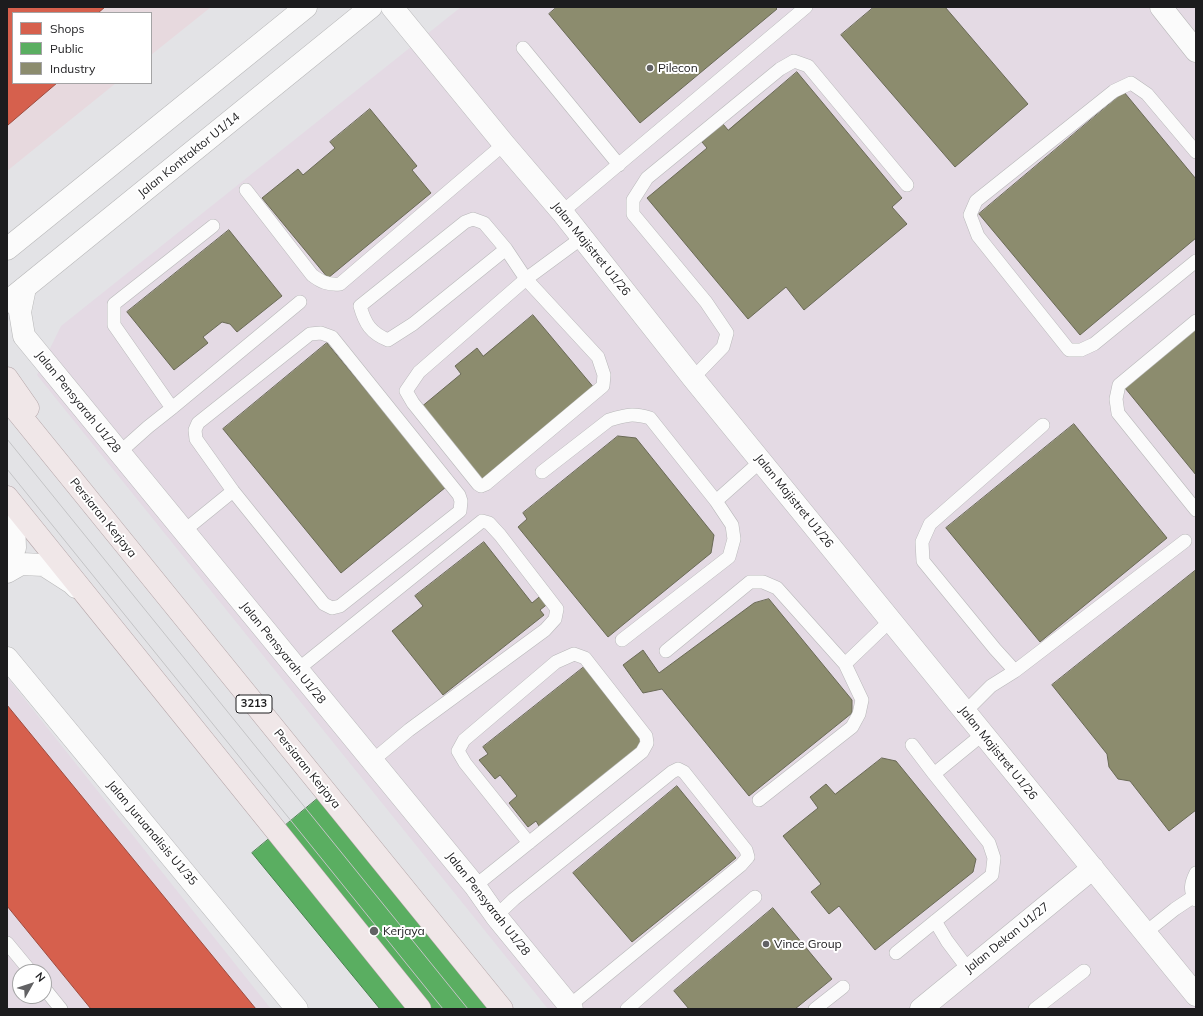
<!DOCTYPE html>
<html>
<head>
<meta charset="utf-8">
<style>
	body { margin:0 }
	#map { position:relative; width:1203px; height:1016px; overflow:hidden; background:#e3e3e6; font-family:Mulish,sans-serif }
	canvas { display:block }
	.frame { position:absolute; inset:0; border:8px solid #1c1c1e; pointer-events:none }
	.legend { position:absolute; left:12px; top:12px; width:140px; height:72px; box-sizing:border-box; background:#fff; border:1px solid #a4a4a5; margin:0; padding:5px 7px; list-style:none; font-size:12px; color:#1c1c1e }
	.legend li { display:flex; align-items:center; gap:8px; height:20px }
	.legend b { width:20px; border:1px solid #a4a4a5 }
	.north { position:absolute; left:12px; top:964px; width:40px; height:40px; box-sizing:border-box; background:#fff; border:1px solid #a4a4a5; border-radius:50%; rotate:51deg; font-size:11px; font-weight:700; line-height:16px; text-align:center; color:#1c1c1e }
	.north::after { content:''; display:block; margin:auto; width:14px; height:18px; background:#626264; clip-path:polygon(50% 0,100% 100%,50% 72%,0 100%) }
</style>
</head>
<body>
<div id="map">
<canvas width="1203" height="1016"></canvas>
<div class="frame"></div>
<ul class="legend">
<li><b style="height:11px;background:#d6604d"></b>Shops</li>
<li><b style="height:11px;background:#5aae61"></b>Public</li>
<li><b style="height:11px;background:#8c8c6e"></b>Industry</li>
</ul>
<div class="north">N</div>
</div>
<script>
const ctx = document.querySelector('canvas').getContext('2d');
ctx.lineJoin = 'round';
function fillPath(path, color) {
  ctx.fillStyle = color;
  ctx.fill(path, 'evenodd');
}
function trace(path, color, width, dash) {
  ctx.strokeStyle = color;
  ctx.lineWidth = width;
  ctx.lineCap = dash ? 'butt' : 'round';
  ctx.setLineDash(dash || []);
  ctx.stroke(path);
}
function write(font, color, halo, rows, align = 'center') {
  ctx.font = font + ' Mulish,sans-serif';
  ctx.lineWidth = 4;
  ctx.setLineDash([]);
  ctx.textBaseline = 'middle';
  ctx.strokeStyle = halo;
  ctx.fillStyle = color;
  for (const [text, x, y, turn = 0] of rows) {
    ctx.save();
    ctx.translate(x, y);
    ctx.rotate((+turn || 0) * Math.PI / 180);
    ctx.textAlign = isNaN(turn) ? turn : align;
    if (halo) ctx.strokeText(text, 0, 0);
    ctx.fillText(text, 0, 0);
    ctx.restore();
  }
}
fillPath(new Path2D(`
	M461 7H1196V1009H548L37 375 61 326Z
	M7 677 271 1009H7ZM20 972H44V996H20Z`), '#e4dae4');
fillPath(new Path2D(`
	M7 7H211L151 55V13H13V83H116L7 171Z`), '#e7d9de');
const shops = new Path2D(`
	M7 7H105L98 13H13V83H57L8 125Z
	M7 705 256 1009H91L7 906Z`);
fillPath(shops, '#d6604d');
trace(shops, '#9e4c3f', 1);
const public = new Path2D(`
	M322 795 496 1009H380L252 853Z`);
fillPath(public, '#5aae61');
trace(public, '#47824d', 1);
const industry = new Path2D(`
	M557 7H775L777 9 640 123 549 14Z
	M874 7H945L1028 104 955 167 841 35Z
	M797 72 902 198 892 207 907 224 804 310 786 287 748 319 647 198 707 148 702 142 723 124 728 130Z
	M1124 92 1196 179V238L1080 335 979 214Z
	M370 109 417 166 412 170 431 193 328 278 262 198 298 169 303 175 335 148 330 142Z
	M229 230 282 296 237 332 230 324 222 322 203 337 208 343 174 370 127 312Z
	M533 315 595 389 481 482 420 408 461 374 455 366 477 348 483 356Z
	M1196 329V475L1125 388Z
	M327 343 446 487 341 573 223 429Z
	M1074 424 1167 538 1040 642 946 528Z
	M618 436 636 438 714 535 711 553 608 637 518 527 527 519 523 513Z
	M484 542 532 603 544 593 550 602 540 610 544 615 443 695 392 631 423 606 415 596Z
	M1196 570V810L1169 831 1130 781 1118 779 1109 767 1107 754 1052 685Z
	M769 599 852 700V713L749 796 662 689 643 693 623 665 643 650 659 673 754 603Z
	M584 667 644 744 539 826 536 821 528 827 509 803 517 796 500 775 495 779 479 760 488 754 483 747Z
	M882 758 896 761 976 859 973 872 875 950 839 906 829 914 811 892 821 884 783 836 818 808 810 797 826 784 835 794Z
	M677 786 736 858 632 942 573 873Z
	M773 908 832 979 795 1009H689L674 991Z`);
fillPath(industry, '#8c8c6e');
trace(industry, '#6a6a56', 1);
const service = new Path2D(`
	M523 48 619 165
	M1196 152 1147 94 1131 83 1114 91 976 201 970 215 978 236 1069 350H1081L1094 344 1196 261
	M246 190 312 275C321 282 328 285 340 284L504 144
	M562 212 806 7
	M506 249 413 324 388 340C371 333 365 324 360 306L465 222 473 219 484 223 506 249 526 279 598 357 604 375 603 386 486 484 481 486 478 484 413 403 406 391 419 372 526 279 583 237
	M1196 321 1119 385 1116 399 1118 413 1196 510
	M321 333 332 337 459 495 461 501 460 511 340 606 332 608 324 604 233 491 196 439 195 430 198 423 310 334Z
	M693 378 723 347 727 333 706 302 633 214V200L647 178 780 69 794 61 808 66 907 185
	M172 408 114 325V304L213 226
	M120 452 148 427 172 408 300 302
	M542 472 609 420C626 415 632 413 650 418L716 501 732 525 734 539 729 557 622 640
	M716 501 761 461
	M185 530 233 491
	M666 651 750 582H763L777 588 845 664
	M297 670 482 521 489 523 500 535 557 609 555 619 545 630 409 730 372 761
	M1015 671 1185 541
	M965 712 991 686 1015 671 995 649 923 561 922 542 930 524 1043 425
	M912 745 934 774
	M759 800 852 727 859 714 862 700 845 664 891 620
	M1196 873C1191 883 1189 891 1196 900
	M475 886 642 752 647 743 646 736 585 658 574 654 556 662 464 740 458 751 465 763 529 843
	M496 916 514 899 672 772 678 769 684 772 746 850 748 857 741 865 569 1006
	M935 921 947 941 968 969
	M1145 933 1175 909 1193 897
	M7 943 31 972
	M896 953 992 875 994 858 989 843 934 774 983 734
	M44 988 61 1009
	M627 1009 755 897
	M815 1009 843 987
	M1035 1009 1084 971`);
const minor = new Path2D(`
	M392 7 504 144 562 212 693 378 1196 995
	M1161 7 1196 51
	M25 288 20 312 24 336C175 519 324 703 475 886L496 916 572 1009
	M7 508 14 520 15 548 7 559
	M7 572 21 564 44 565 72 583 76 587
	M7 658 297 1009
	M921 1009 1093 868`);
const tertiary = new Path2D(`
	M7 249 306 7
	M7 302 371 7`);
const primary = new Path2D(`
	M7 378 28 408
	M7 399 502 1009
	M7 497 420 1009`);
trace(service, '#b8b8b9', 14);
trace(minor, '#b8b8b9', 23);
trace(tertiary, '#b8b8b9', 23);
trace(primary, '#b3a4a7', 23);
trace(service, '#fbfbfb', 13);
trace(minor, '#fbfbfb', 22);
trace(tertiary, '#fbfbfb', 22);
trace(primary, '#f0e7e8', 22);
trace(new Path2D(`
	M7 439 468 1009
	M7 469 443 1009`), '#c4c4c6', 1);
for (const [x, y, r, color] of [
	[650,68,4,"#626264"],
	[374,931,5,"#626264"],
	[766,944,4,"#626264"]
]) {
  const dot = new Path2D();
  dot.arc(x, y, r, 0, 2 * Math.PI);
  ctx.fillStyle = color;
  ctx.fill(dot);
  trace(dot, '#fff', 1.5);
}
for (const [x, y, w] of [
	[254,704,36]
]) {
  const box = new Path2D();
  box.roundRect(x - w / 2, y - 9, w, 18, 3);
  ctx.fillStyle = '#fff';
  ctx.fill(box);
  trace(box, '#1c1c1e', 1);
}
write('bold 11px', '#1c1c1e', null, [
	["3213",254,704]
]);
write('12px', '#1c1c1e', '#fff', [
	["Pilecon",658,68],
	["Kerjaya",383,931],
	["Vince Group",774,944]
], 'left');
write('12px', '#1c1c1e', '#fff', [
	["Jalan Kontraktor U1/14",189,155,-39],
	["Jalan Majistret U1/26",591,249,51],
	["Jalan Pensyarah U1/28",78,402,51],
	["Jalan Majistret U1/26",794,501,51],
	["Persiaran Kerjaya",103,518,51],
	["Jalan Pensyarah U1/28",283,653,51],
	["Jalan Majistret U1/26",998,753,51],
	["Persiaran Kerjaya",307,769,51],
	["Jalan Juruanalisis U1/35",152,833,50],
	["Jalan Pensyarah U1/28",488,904,52],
	["Jalan Dekan U1/27",1007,938,-39]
]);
</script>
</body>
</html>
